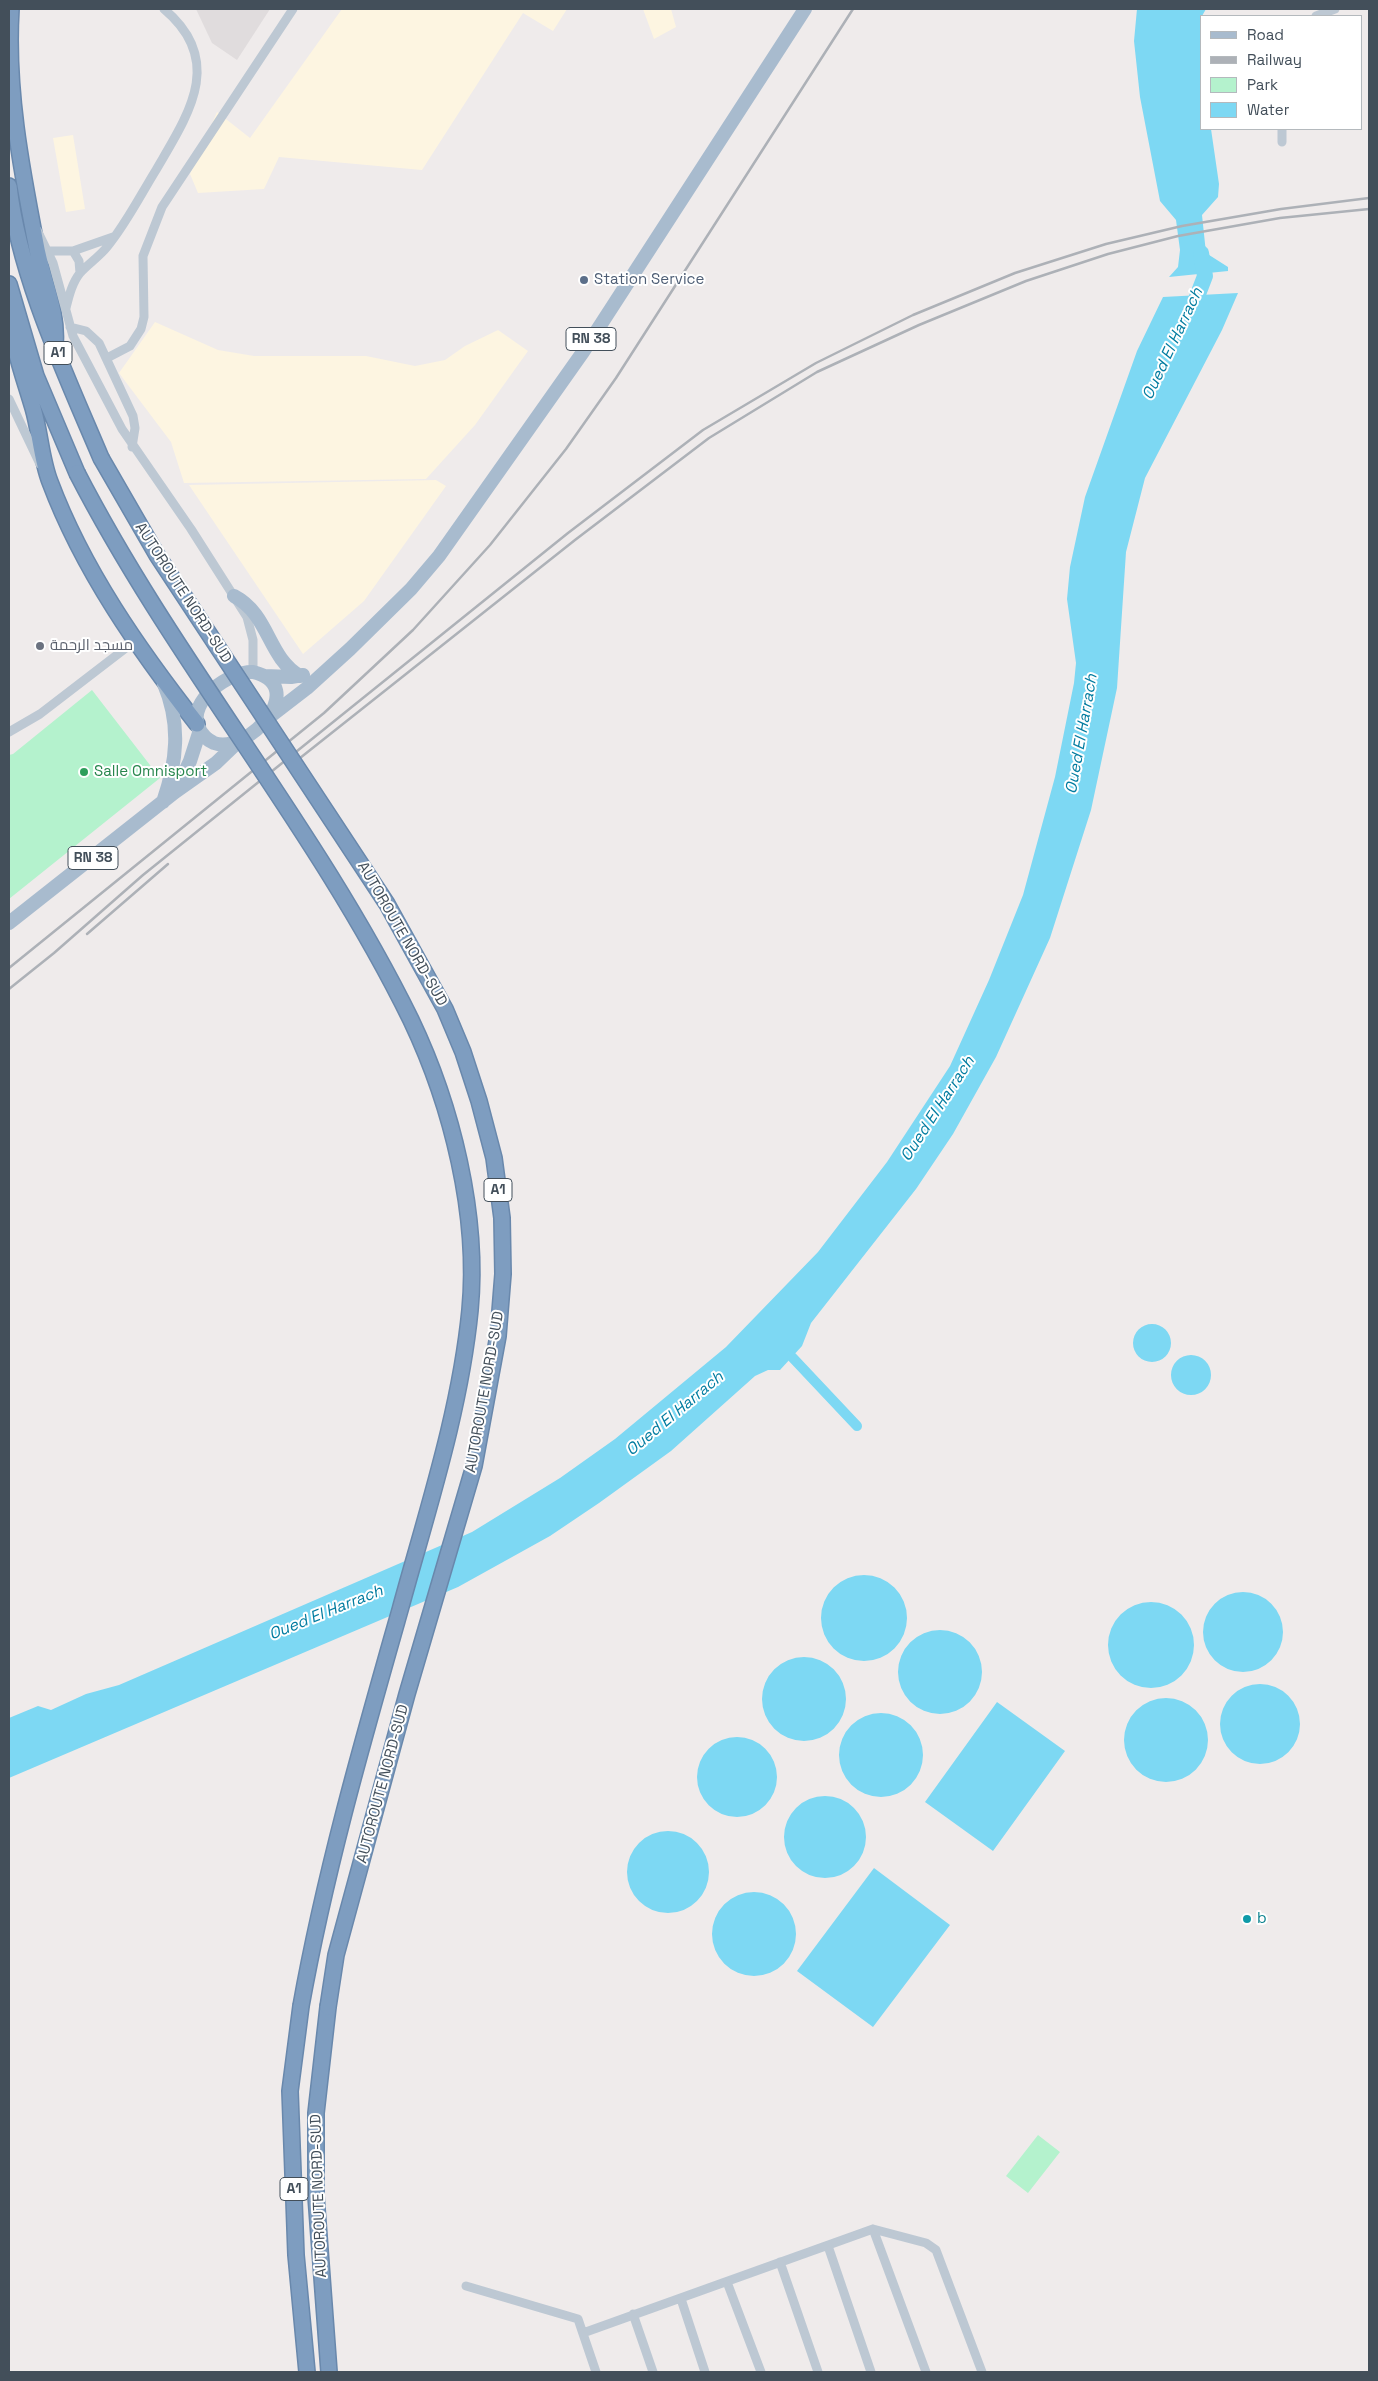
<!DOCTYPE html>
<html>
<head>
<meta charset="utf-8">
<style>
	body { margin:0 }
	#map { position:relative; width:1378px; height:2381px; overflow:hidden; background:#efebeb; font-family:"Space Grotesk",sans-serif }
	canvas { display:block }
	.frame { position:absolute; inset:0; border:10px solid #434f5a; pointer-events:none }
	.legend { position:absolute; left:1200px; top:15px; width:162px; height:115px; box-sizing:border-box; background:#fff; border:1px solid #b4b9bd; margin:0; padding:6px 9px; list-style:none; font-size:15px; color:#434f5a }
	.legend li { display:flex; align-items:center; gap:10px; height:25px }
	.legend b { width:25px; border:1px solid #b4b9bd }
</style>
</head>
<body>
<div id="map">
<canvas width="1378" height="2381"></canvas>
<div class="frame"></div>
<ul class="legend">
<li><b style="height:6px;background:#a8bbce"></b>Road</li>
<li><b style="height:6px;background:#adb1b7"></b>Railway</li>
<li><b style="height:14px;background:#b4f2cd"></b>Park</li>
<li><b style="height:14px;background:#7dd8f3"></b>Water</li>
</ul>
</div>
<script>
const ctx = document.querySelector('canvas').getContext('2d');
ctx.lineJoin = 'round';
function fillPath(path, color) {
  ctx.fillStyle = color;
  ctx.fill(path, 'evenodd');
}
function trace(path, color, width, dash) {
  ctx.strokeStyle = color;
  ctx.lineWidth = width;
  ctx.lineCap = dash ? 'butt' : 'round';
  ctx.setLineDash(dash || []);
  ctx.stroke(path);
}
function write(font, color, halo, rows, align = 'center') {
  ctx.font = font + ' "Space Grotesk",Cairo,sans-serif';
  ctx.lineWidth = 4;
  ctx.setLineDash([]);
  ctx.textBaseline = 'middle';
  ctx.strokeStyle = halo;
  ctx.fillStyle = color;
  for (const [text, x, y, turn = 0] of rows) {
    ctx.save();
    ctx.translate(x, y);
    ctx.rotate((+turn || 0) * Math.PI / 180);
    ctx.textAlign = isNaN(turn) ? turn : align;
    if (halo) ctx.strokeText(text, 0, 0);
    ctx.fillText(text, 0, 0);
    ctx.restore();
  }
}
fillPath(new Path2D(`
	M342 9H567L553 31 523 13 422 170 279 157 264 189 198 193 190 174 217 112 250 138Z
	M643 9H671L676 27 654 39Z
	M73 135 85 209 66 212 53 138Z
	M155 322 218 350 254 356H366L415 366 445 360 465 346 498 330 528 351 475 425 426 479 184 483 171 442 119 373Z
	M436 480 446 486 364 601 303 654 189 485Z`), '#fdf5e1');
fillPath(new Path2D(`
	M196 9H270L237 60 212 43Z`), '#e0dcdd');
fillPath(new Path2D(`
	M92 690 160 778 9 899V755L13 754Z
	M1038 2135 1060 2152 1028 2193 1006 2176Z`), '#b4f2cd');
fillPath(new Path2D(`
	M1137 9H1206L1202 16 1201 27 1202 129H1211L1219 184 1218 197 1202 215 1206 253 1228 267V271L1169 277 1178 267 1180 250 1176 220 1160 201 1140 97 1134 41Z
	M1238 293 1222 330 1145 478 1126 552 1117 688 1091 810 1050 938 996 1057 953 1134 916 1189 811 1323 802 1346 780 1370H768L755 1376 671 1451 599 1503 550 1536 458 1587 9 1778V1718L38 1706 51 1710 86 1694 119 1685 472 1532 560 1478 615 1439 726 1347 818 1252 887 1162 950 1066 989 980 1023 895 1055 777 1074 683 1076 663 1067 599 1070 567 1085 497 1137 351 1163 297Z
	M1133 1343a19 19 0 1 1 38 0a19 19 0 1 1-38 0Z
	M1171 1375a20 20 0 1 1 40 0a20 20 0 1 1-40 0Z
	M821 1618a43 43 0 1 1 86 0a43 43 0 1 1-86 0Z
	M1203 1632a40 40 0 1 1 80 0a40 40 0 1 1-80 0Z
	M1108 1645a43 43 0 1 1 86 0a43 43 0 1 1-86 0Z
	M898 1672a42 42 0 1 1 84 0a42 42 0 1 1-84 0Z
	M762 1699a42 42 0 1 1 84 0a42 42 0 1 1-84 0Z
	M1220 1724a40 40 0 1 1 80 0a40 40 0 1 1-80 0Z
	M1124 1740a42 42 0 1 1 84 0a42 42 0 1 1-84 0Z
	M997 1702 1065 1751 993 1851 925 1802Z
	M839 1755a42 42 0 1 1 84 0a42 42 0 1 1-84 0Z
	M697 1777a40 40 0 1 1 80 0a40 40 0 1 1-80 0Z
	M784 1837a41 41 0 1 1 82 0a41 41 0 1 1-82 0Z
	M627 1872a41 41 0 1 1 82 0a41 41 0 1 1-82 0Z
	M874 1868 950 1925 873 2027 797 1971Z
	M712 1934a42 42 0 1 1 84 0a42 42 0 1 1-84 0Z`), '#7dd8f3');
trace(new Path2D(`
	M792 1357 857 1426`), '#7dd8f3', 10);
trace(new Path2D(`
	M1190 315 1205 276 1201 253`), '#7dd8f3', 16);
const motorway = new Path2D(`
	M11 9C6 88 21 167 36 244 42 279 58 310 55 345
	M9 186C19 276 66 375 101 458
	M9 284 36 376 77 473
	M9 305C10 340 23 374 33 408 40 432 41 459 50 482 83 570 139 650 197 724
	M301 2006 290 2091 296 2255 307 2372
	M328 2007 316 2113V2196L329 2372`);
trace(motorway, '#6988ac', 18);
trace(new Path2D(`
	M1316 16 1335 9
	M1282 142V129
	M37 230 53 263 73 336 122 429 191 529 247 617 253 640V672
	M49 251H73L113 237
	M73 251 79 261 80 273
	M66 308C69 296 72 283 80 273 88 264 99 257 107 247 126 224 140 196 156 170 188 115 226 61 164 9
	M70 327 86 331 99 343 133 416 135 428 132 447
	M107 358 130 346 141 329 144 317 143 256 162 207 293 9
	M9 399 40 464
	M9 732 40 714 135 641
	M873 2229 926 2372
	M828 2246 871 2372
	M780 2262 818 2372
	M727 2282 761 2372
	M466 2286 578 2319 596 2372
	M681 2299 705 2372
	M633 2314 653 2372
	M583 2333 873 2229 926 2243 936 2250 982 2372`), '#bdc8d3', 9);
trace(new Path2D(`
	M234 596C270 615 267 657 300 676
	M253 672C311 686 248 755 214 743 207 740 201 733 198 727 188 700 230 671 253 672Z
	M265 676 291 677 303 675
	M272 715 307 688 350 649 411 589 439 556 583 352 805 9
	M177 789 190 761 200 730
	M163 802C177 762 181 724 164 684
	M9 923 175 792 216 763 242 738`), '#a8bbce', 14);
trace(motorway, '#7e9dc0', 15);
trace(new Path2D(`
	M295 762 575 540 709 438 817 372 919 325 1026 281 1108 254 1178 236 1280 218 1369 209
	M87 934 168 864
	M9 968 324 713 413 630 490 545 566 449 616 378 853 9
	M9 989 54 953 143 875 568 533 703 430 816 363 913 315 1015 273 1106 244 1182 226 1281 209 1369 198`), '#adb1b7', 2.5);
const motorwayBridge = new Path2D(`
	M101 458 157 555 387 904 445 1009 463 1052 479 1101 494 1158 502 1218 503 1274 498 1336 474 1466 407 1694 336 1955 328 2007
	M77 473C175 663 317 828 411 1020 452 1106 479 1215 470 1310 460 1412 427 1511 400 1610 363 1740 325 1872 301 2006`);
trace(motorwayBridge, '#6988ac', 18, []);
trace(motorwayBridge, '#7e9dc0', 15);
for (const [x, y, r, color] of [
	[584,280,5,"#5c6f8a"],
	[40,646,5,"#6b7280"],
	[84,772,5,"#2e9e5b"],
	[1247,1919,5,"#0f9aa8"]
]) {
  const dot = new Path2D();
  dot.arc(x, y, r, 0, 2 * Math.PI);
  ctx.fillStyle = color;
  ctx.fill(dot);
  trace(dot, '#fff', 2);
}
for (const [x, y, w] of [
	[591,339,50],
	[58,353,28],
	[93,858,50],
	[498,1190,28],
	[294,2189,28]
]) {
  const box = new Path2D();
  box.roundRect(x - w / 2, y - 11.5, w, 23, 4);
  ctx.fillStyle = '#fff';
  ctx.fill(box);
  trace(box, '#434f5a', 1);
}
write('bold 14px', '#434f5a', null, [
	["RN 38",591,339],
	["A1",58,353],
	["RN 38",93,858],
	["A1",498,1190],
	["A1",294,2189]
]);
write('15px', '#4e5e75', '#fff', [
	["Station Service",594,280]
], 'left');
write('15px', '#434f5a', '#fff', [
	["AUTOROUTE NORD-SUD",183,593,57],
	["AUTOROUTE NORD-SUD",402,934,60],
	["AUTOROUTE NORD-SUD",485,1392,-80],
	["AUTOROUTE NORD-SUD",383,1784,-75],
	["AUTOROUTE NORD-SUD",319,2196,-92]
]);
write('15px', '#5b616d', '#fff', [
	["مسجد الرحمة",50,646]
], 'left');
write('15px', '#27864d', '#fff', [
	["Salle Omnisport",94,772]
], 'left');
write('15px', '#0d838f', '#fff', [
	["b",1257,1919]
], 'left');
write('italic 16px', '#027ca0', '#fff', [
	["Oued El Harrach",1173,344,-65],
	["Oued El Harrach",1082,734,-80],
	["Oued El Harrach",938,1109,-57],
	["Oued El Harrach",675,1414,-40],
	["Oued El Harrach",326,1613,-22]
]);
</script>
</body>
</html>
